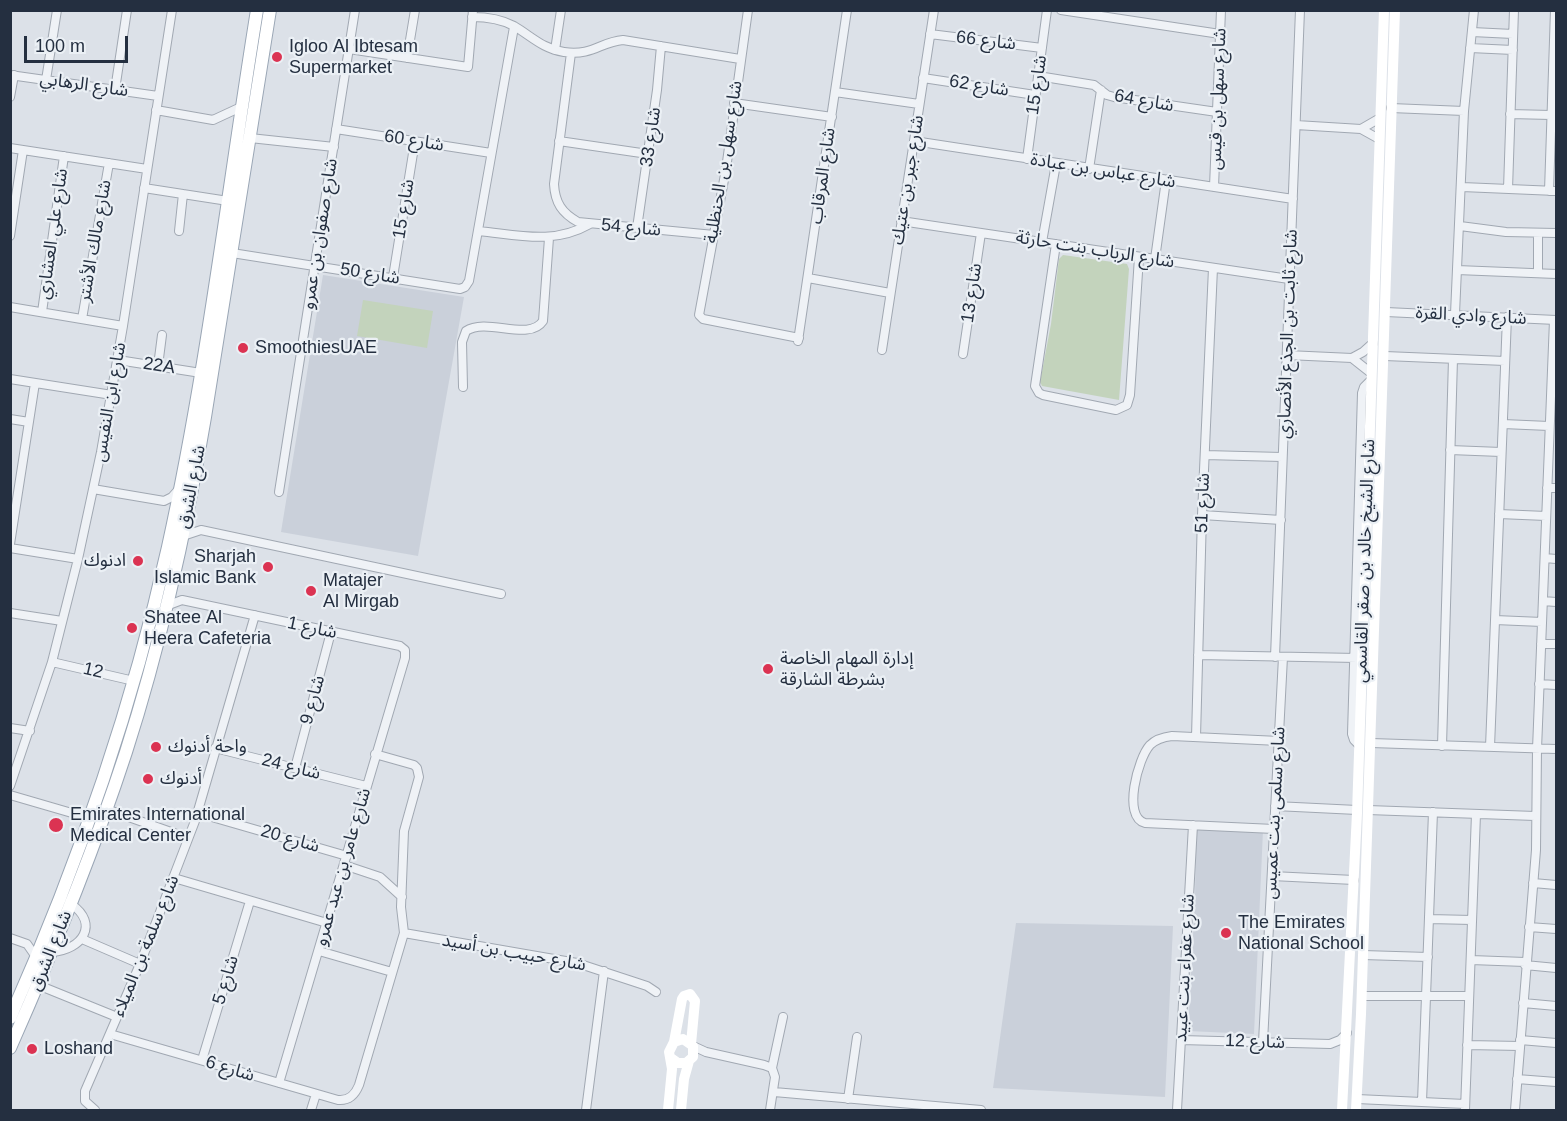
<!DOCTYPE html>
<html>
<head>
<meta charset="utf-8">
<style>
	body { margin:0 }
	#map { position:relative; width:1567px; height:1121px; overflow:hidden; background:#dce1e8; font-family:Helvetica,sans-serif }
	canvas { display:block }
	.frame { position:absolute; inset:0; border:12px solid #242f40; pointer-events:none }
	.scale { position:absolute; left:24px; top:36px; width:104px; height:27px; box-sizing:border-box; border:3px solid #242f40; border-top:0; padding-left:8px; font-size:18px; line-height:21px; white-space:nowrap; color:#242f40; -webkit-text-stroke:4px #ebf0f5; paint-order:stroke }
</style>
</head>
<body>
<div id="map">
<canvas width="1567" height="1121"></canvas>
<div class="frame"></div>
<div class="scale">100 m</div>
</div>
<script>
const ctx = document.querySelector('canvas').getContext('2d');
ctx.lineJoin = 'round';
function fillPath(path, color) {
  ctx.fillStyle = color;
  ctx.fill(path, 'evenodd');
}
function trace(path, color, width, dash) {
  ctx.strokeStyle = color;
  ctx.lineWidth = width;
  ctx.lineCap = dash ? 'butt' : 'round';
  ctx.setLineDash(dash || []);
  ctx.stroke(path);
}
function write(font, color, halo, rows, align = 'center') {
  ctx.font = font + ' Helvetica,"Noto Sans Arabic",sans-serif';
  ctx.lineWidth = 4.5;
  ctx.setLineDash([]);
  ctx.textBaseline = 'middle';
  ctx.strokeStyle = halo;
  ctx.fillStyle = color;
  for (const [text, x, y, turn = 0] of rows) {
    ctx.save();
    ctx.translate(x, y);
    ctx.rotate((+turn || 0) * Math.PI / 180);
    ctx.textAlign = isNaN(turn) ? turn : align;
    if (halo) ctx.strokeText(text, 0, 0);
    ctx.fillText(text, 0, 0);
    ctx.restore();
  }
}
fillPath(new Path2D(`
	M323 275 464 297 418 556 281 532Z
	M1196 828 1263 830 1254 1034 1188 1031 1195 899Z
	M1016 923 1173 926 1165 1097 993 1088Z`), '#cad0da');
fillPath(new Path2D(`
	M1063 255 1127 264 1129 269 1119 400 1042 386 1040 382 1051 324 1059 259Z
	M363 300 433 311 427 348 357 336Z`), '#c3d3bc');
const minor = new Path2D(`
	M748 10 726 169 699 315 703 319 799 338
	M1061 10 1220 34
	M472 17C486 17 501 19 514 26 531 36 543 49 564 52 593 56 600 42 623 40L740 59
	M1472 32 1513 34
	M930 34 1042 48
	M1470 48 1513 50
	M349 49 468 67 473 10
	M555 50 561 10
	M571 53 554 184C555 203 562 213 578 222L714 235
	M407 58 415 10
	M10 75 158 96
	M1038 76 1094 85 1107 95 1114 97 1217 112
	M923 78 1035 95
	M46 80 57 10
	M115 90 127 10
	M835 92 919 104
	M10 97 14 75
	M734 103 832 117
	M1391 108 1464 111
	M156 110 213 120 241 107
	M1510 114 1551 115
	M1296 125 1361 129 1379 139
	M336 129 491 153
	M1361 129 1380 118
	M250 138 334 147
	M559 141 648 154
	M914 141 1293 199
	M10 148 147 169
	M1027 159 1047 10
	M1089 169 1101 90
	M1214 187 1221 10
	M1462 187 1556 191
	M144 188 228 201
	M1508 189 1514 10
	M1549 191 1555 10
	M901 221 1289 279
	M1460 226 1506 232 1556 233
	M637 228 657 90 661 46
	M179 231 183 194
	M479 231C519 235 553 245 590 224
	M10 236 23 150
	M1042 242 1056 164
	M1056 244 1035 386 1039 393 1043 395 1116 410 1127 405 1130 395 1139 257
	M232 253 460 289 465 287 469 281 514 27
	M1155 259 1166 180
	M1457 270 1556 274
	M1538 272V233
	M393 277 415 141
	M808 278 890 293
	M10 307 123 326
	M42 312 64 156
	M1386 312 1556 320
	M1455 314 1464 111 1474 10
	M82 319 109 163
	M798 341 847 10
	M882 350 934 10
	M963 354 981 233
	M1287 355 1352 358 1363 352 1373 343
	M1385 356 1505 361
	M1352 358 1371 373
	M118 360 201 373
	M158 366 162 335
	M10 379 112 395
	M463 387 462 342 466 331C487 317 529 342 543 321L549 238
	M10 419 29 422
	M1503 424 1549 426
	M1450 450 1501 452
	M1205 455 1282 457
	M1547 488H1556
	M93 489 164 501 172 497 179 489
	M279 492 355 10
	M1499 514 1546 516
	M1202 515 1281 520
	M183 536 201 530 501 594
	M10 544 35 383
	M10 548 78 559
	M1545 558 1556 559
	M1543 601 1556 602
	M166 606 182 600 400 646 405 650V658L279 1083
	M10 613 62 621
	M1495 620 1542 622
	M1541 644H1556
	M1198 655 1357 658
	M1275 657 1300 10
	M52 662 134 681
	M1539 684 1556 685
	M10 728 30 731
	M1196 737 1202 515 1213 268
	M1371 743 1556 749
	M1359 745 1354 740 1352 734 1362 393 1364 387 1371 380
	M1442 746 1453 359
	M1490 747 1507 317
	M215 748 366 786
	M295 768 331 632
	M10 786 52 662 78 559 101 452 123 326 172 10
	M10 795 89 818
	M1275 806 1357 810
	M106 809 188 838
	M1368 810 1535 816
	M198 813 347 856
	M1274 829 1145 823C1122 817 1138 758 1150 745 1156 739 1164 737 1172 736L1279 741
	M344 865 380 877 402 897
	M1272 876 1354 880
	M174 878 327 923
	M1533 883 1556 885
	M1429 919 1472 920
	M1529 927 1556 929
	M404 933 577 963 647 986 656 992
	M10 938 27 944 36 957
	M82 939 140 964
	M319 951 392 972
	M52 952C82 950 100 924 71 904
	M1363 955 1428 957
	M1471 960 1525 962
	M1525 965 1556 968
	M38 985 117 1017
	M1362 996H1469
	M1523 1003 1556 1006
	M110 1034 338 1100C349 1101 355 1095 359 1085L404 933 401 907 404 831 419 777 417 768 414 765 375 754
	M1181 1040 1330 1044 1340 1040 1347 1033
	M1520 1040 1556 1043
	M1263 1042 1283 657
	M1467 1045 1520 1046
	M693 1046 706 1052 764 1065 772 1068 775 1077 770 1110
	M202 1060 250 901
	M772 1068 783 1017
	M1517 1079 1556 1082
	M774 1092 981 1110
	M848 1099 857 1037
	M1357 1099 1465 1104
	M1422 1102 1433 812
	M95 1110 85 1101V1091L140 964 195 821 255 615
	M311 1110 316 1094
	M586 1110 604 971
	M1177 1110 1193 825
	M1465 1110 1476 814
	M1515 1110 1536 850 1537 749 1554 320`);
const primary = new Path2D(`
	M10 1018C77 867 132 709 168 547 207 370 228 189 257 10
	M10 1048C53 951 93 853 126 752 161 643 186 530 205 417L270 10`);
trace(minor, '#a1a8b2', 10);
trace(primary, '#9aa6b5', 14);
trace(minor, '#eff2f6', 8);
trace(new Path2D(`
	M674 1042 682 999 684 996 690 994 695 1001 691 1044
	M668 1110 672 1069 669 1052 674 1042 683 1039 693 1046V1057L686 1063H678L671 1058
	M681 1110 684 1079 689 1061
	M1342 1110 1357 813 1384 10
	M1356 1110 1361 1014 1395 10`), '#fff', 10);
trace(primary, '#fff', 12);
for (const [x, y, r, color] of [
	[277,57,6,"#db3352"],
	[243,348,6,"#db3352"],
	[138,561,6,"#db3352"],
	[268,567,6,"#db3352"],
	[311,591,6,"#db3352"],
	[132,628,6,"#db3352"],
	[768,669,6,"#db3352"],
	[156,747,6,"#db3352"],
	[148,779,6,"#db3352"],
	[56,825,8,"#db3352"],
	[1226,933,6,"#db3352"],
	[32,1049,6,"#db3352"]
]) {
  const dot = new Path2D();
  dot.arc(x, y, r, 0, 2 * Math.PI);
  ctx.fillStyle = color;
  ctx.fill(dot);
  trace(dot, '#ebf0f5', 2);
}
write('18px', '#242f40', '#ebf0f5', [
	["شارع 66",986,41,7],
	["شارع الرهابي",84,85,8],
	["شارع 15",1037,85,-82],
	["شارع 62",979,86,9],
	["شارع سهل بن قيس",1218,99,-88],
	["شارع 64",1144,101,10],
	["شارع 33",651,137,-82],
	["شارع 60",414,141,9],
	["شارع سهل بن الحنظلية",724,162,-81],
	["شارع عباس بن عبادة",1103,171,9],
	["شارع المرقاب",823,176,-82],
	["شارع جبر بن عتيك",908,180,-81],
	["شارع 15",404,209,-81],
	["شارع 54",631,228,5],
	["شارع علي العشاري",53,234,-82],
	["شارع صفوان بن عمرو",320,234,-81],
	["شارع مالك الأشتر",95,241,-80],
	["شارع الرباب بنت حارثة",1095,250,9],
	["شارع 50",370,274,9],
	["شارع 13",972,293,-82],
	["شارع وادي القرة",1471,316,3],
	["شارع ثابت بن الجذع الأنصاري",1288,334,-88],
	["22A",159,366,9],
	["شارع ابن النفيس",110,402,-80],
	["شارع الشرق",192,487,-79],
	["شارع 51",1203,503,-88],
	["شارع الشيخ خالد بن صقر القاسمي",1365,561,-88],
	["شارع 1",312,628,12],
	["12",93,671,13],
	["شارع 9",313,700,-75],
	["شارع 24",291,767,14],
	["شارع سلمى بنت عميس",1275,813,-87],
	["شارع 20",290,839,16],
	["شارع عامر بن عبد عمرو",343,867,-74],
	["شارع سلمة بن الميلاء",146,946,-68],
	["شارع الشرق",51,951,-68],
	["شارع حبيب بن أسيد",514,953,10],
	["شارع عفراء بنت عبيد",1185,968,-87],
	["شارع 5",226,980,-73],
	["شارع 12",1255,1042,2],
	["شارع 6",230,1069,17]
]);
write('18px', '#242f40', '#ebf0f5', [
	["Igloo Al Ibtesam",289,47],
	["Supermarket",289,68],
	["SmoothiesUAE",255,348],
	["Sharjah",256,557,"right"],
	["Islamic Bank",256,578,"right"],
	["ادنوك",126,561,"right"],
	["Matajer",323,581],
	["Al Mirgab",323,602],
	["Shatee Al",144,618],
	["Heera Cafeteria",144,639],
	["إدارة المهام الخاصة",780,659],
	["بشرطة الشارقة",780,680],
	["واحة أدنوك",168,747],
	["أدنوك",160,779],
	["Emirates International",70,815],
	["Medical Center",70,836],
	["The Emirates",1238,923],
	["National School",1238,944],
	["Loshand",44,1049]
], 'left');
</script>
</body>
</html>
